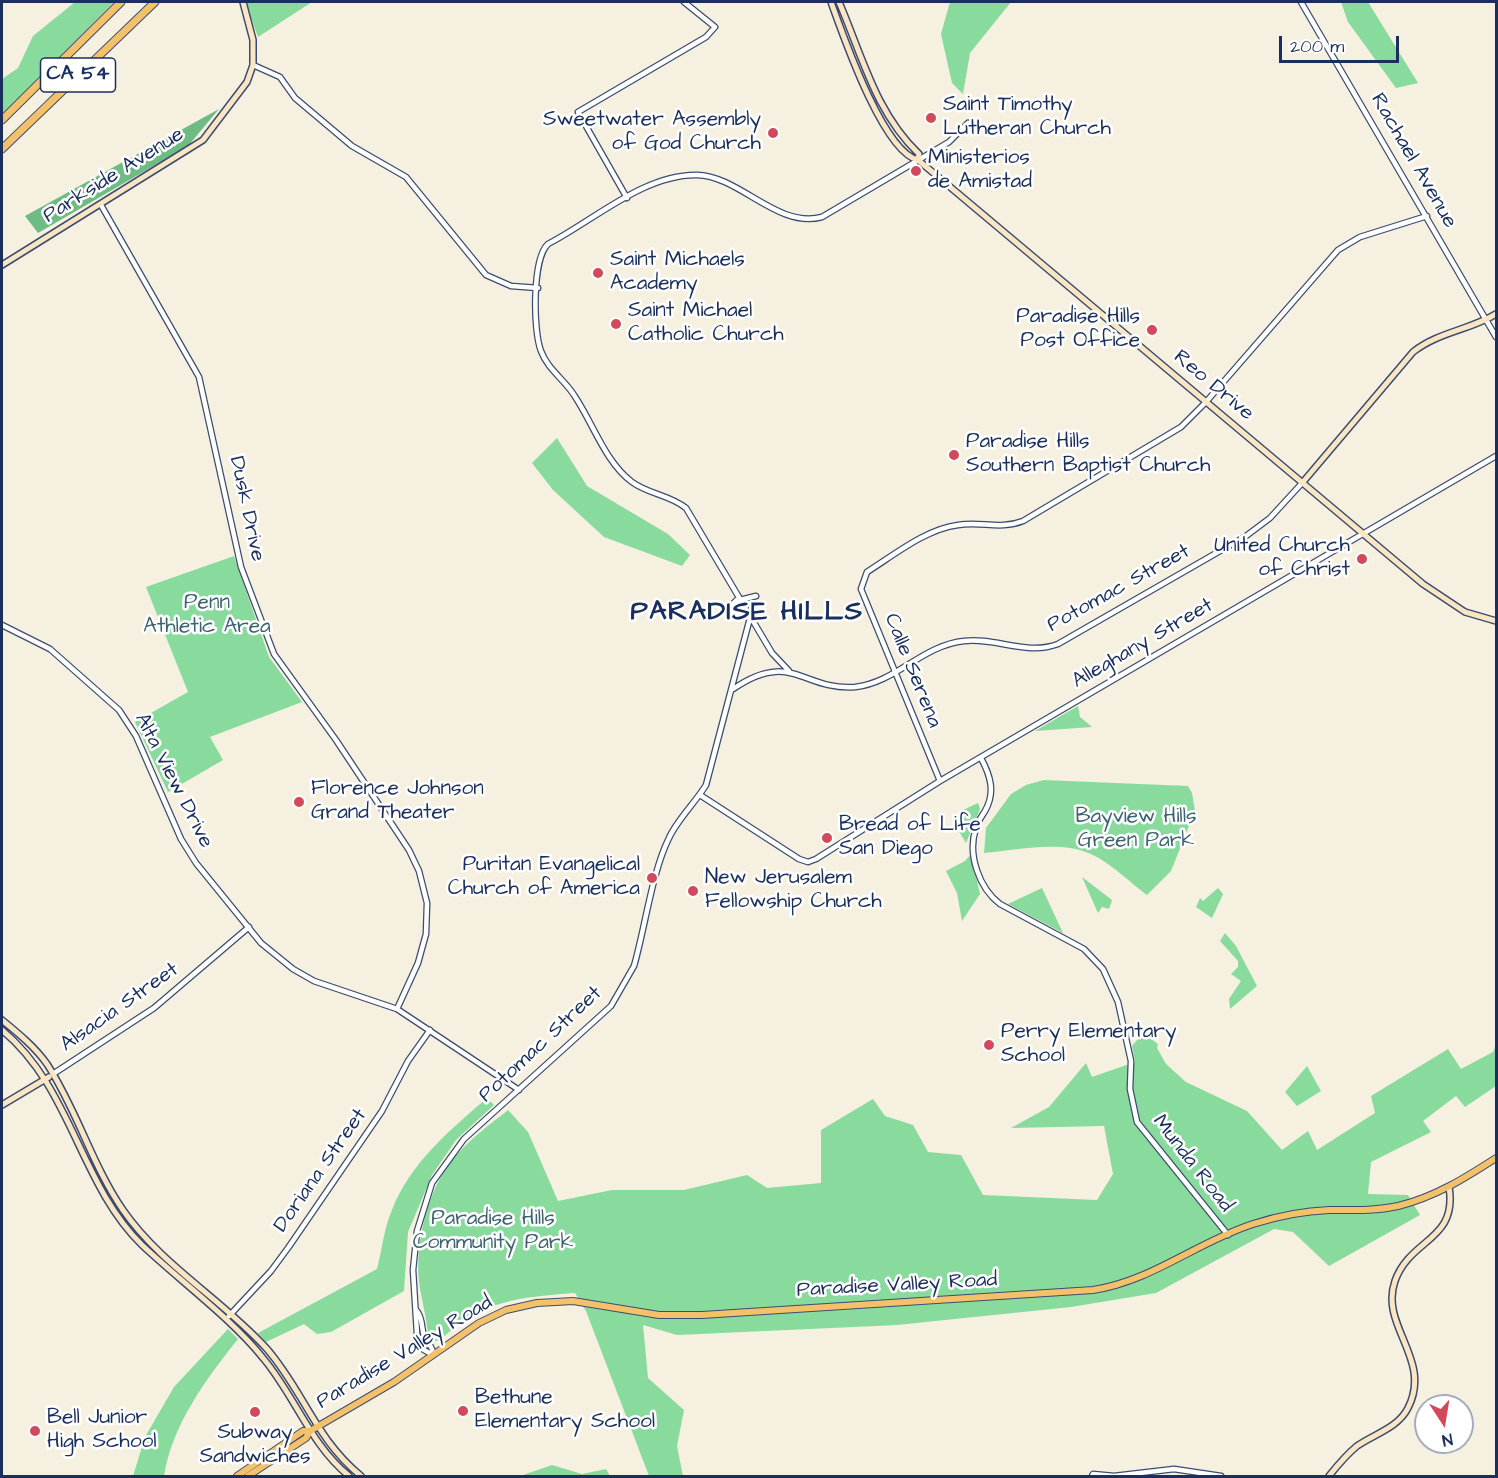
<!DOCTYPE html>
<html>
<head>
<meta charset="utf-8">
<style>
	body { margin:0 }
	#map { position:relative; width:1498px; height:1478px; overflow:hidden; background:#f5f0df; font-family:"Architects Daughter",sans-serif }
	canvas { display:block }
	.frame { position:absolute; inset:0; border:3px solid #1b2f5e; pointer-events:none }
	.north { position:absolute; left:1414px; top:1394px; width:60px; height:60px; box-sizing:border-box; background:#fff; border:2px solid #a4acbf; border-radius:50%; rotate:168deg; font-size:16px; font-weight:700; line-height:24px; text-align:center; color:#1b2f5e }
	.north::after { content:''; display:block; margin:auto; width:21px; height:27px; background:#d1495b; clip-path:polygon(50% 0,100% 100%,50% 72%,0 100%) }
	.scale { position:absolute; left:1279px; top:36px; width:120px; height:27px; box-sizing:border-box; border:3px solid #1b2f5e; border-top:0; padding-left:8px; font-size:18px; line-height:21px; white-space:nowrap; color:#1b2f5e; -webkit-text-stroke:4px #fff; paint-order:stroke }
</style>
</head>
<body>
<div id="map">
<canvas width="1498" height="1478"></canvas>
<div class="frame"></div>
<div class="north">N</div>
<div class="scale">200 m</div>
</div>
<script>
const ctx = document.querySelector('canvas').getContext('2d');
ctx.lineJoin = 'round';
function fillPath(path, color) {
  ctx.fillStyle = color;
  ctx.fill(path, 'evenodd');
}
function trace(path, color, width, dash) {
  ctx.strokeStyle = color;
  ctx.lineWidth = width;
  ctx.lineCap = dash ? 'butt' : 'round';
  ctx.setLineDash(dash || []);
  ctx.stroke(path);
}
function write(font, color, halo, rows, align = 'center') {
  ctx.font = font + ' "Architects Daughter",sans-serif';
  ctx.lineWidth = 5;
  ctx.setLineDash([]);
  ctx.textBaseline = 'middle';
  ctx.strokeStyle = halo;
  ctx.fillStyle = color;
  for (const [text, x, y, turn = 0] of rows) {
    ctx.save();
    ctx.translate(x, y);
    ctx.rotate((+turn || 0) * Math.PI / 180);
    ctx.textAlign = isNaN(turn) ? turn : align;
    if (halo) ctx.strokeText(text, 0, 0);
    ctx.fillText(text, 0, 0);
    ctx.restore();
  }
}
fillPath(new Path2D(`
	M75 2H114L2 116V79L18 68 33 36Z
	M245 2H312L258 37Z
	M950 2H1011L970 53 963 94 952 83 941 34Z
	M1341 2H1368L1418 83 1396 88 1348 22Z
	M557 438 587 486 668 534 690 555 682 566 604 537 553 490 532 463Z
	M234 556 269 657 302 702 210 737 223 760 168 792 135 722 188 692 146 587Z
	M1078 706 1080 717 1092 727 1035 731Z
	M1044 780 1188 786 1192 793 1195 811 1171 871 1147 895C1131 883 1109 862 1091 854 1060 840 1017 850 984 853L986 828 1011 794 1026 785Z
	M978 803 980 809 966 843 954 823 959 812Z
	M971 854 980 894 962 921 957 893 946 871 965 861Z
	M1082 877 1112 900 1109 909 1102 907 1098 913Z
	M1042 888 1063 933 1008 904Z
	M1218 888 1223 894 1212 918 1196 907 1200 898 1203 901Z
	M1225 933 1236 946 1257 986 1230 1009 1229 999 1241 981 1231 974 1238 967V961L1220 941Z
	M1143 1033 1158 1044 1157 1048 1166 1064 1186 1082 1247 1111 1282 1150 1308 1131 1317 1150 1375 1113 1371 1096 1448 1049 1461 1069 1493 1052 1496 1044V1086L1465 1107 1456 1096 1423 1121 1431 1132 1371 1162 1368 1194 1408 1195 1420 1215 1329 1266 1293 1232 1274 1229 1156 1293 1071 1307 897 1325 677 1335 643 1325 648 1378 684 1410 677 1446 683 1476H649L586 1311 575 1293C521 1297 482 1300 440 1340L436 1341 428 1336C427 1317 421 1299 419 1281 415 1242 428 1189 453 1159 469 1140 489 1125 508 1110L528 1132 558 1201 612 1190H684L747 1175 767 1188 821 1183V1130L873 1099 885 1116 913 1125 928 1152 961 1155 983 1195 1097 1200 1113 1174 1104 1126 1011 1128 1049 1107 1086 1063 1092 1077 1135 1062 1132 1046Z
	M1307 1066 1321 1091 1297 1106 1285 1092Z
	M487 1098 494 1105 456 1140 432 1175 408 1232 404 1291 331 1332 317 1334 304 1324 266 1342 258 1333 377 1269C382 1250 384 1228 392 1210 410 1163 450 1130 487 1098Z
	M228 1329 238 1339C206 1379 172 1425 164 1476H133L145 1437 174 1387Z
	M552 1465 582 1474 606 1469 610 1476H520Z`), '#88db9d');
fillPath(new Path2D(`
	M219 109 188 146 38 233 25 216Z`), '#6ebb84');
const tertiary = new Path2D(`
	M1301 2 1496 337
	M253 65 280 77 295 98 352 146 406 177 486 275 511 286 538 288
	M627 198 578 112 706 37 715 27 684 2
	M101 205 199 377 241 567 274 654 336 740 409 850 419 871 427 903 426 934 418 963 397 1009
	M740 600 756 596
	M727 609 739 598
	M2 625 50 649 119 710 136 736 181 839 196 863 261 943 293 969 314 981 397 1009 519 1090
	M789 671 772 653 686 508C670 495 648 494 632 482 605 462 593 423 574 395 564 379 548 370 541 351 533 331 532 259 548 244 593 221 644 174 697 175 740 176 777 229 822 217L949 142 968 123
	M733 689C791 649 803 691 855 687 895 683 923 645 964 641 996 637 1026 656 1058 644L1246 536 1270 518 1303 482
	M981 758C990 775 996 792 985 811 982 816 978 821 976 828 967 854 979 888 1000 904L1084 949 1103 969 1118 1002 1131 1061 1130 1089 1137 1122 1228 1235
	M940 781 861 589 867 572C894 555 926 529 958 525 981 521 1000 530 1023 521L1181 427 1206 402 1338 250 1360 237 1427 216
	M700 795 799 859 808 862 816 859 940 781 1496 456
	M53 1074 154 1008 249 927
	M417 1311C423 1319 421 1326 424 1336 427 1343 433 1346 433 1354
	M229 1316 271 1271 288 1248 382 1111 408 1061 430 1030
	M433 1355 424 1350 417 1334 413 1270 417 1231 432 1183 464 1139 611 1006 634 966C645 928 652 872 669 838 677 820 695 803 706 785L750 618
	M1092 1476 1093 1474 1114 1476 1174 1469 1221 1476`);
const secondary = new Path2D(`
	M831 2C843 35 883 152 918 160L1423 584 1465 612 1496 621
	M839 2C862 55 875 112 919 154L918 160
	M2 265 203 140 247 82 253 65V40L243 2
	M1303 482 1413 352C1438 332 1470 330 1496 314
	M2 1020C18 1033 35 1047 47 1064 77 1110 92 1165 123 1210 161 1265 223 1300 267 1349 304 1392 315 1438 361 1476
	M2 1030C72 1088 79 1183 142 1245 179 1280 232 1319 263 1358 295 1396 310 1444 349 1476
	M2 1105 49 1077
	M1329 1476C1337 1466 1346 1455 1357 1446 1374 1434 1398 1428 1408 1408 1433 1359 1379 1326 1395 1281 1410 1238 1458 1241 1449 1187`);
const primary = new Path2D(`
	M237 1476 303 1431H310L394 1382 479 1323 506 1310 537 1303 573 1301 659 1315H702L1093 1290C1152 1281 1197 1242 1253 1224 1278 1216 1303 1211 1329 1210 1352 1210 1375 1211 1398 1206 1435 1197 1465 1178 1496 1158
	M248 1476 306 1438 310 1431`);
const motorway = new Path2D(`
	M2 120 121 2
	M2 149 155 2`);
trace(tertiary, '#3c4c71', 7);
trace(secondary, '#3c4c71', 8);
trace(primary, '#3c4c71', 8);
trace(motorway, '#3c4c71', 9);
trace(tertiary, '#fff', 4.5);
trace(secondary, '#fbe6c4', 5);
trace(primary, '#f4c16b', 6);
trace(motorway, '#f4c16b', 7);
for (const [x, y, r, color] of [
	[931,118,6,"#d1495b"],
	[773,133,6,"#d1495b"],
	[916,171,6,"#d1495b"],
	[598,273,6,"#d1495b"],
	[616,324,6,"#d1495b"],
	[1152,330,6,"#d1495b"],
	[954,455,6,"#d1495b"],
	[1362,559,6,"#d1495b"],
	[299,802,6,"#d1495b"],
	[827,838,6,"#d1495b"],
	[652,878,6,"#d1495b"],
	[693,891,6,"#d1495b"],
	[989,1045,6,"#d1495b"],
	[463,1411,6,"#d1495b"],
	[255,1412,6,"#d1495b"],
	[35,1431,6,"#d1495b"]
]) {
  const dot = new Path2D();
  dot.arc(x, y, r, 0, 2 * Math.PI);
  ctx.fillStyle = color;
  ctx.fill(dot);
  trace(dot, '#fff', 2);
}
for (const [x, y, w] of [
	[78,75,75]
]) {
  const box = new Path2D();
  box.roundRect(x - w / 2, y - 17, w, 34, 4.5);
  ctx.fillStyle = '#fff';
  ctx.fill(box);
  trace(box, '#1b2f5e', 1.5);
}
write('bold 20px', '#1b2f5e', null, [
	["CA 54",78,75]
]);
write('21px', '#1b2f5e', '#fff', [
	["Saint Timothy",943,106],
	["Lutheran Church",943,130],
	["Sweetwater Assembly",761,121,"right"],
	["of God Church",761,145,"right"],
	["Ministerios",928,159],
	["de Amistad",928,183],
	["Saint Michaels",610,261],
	["Academy",610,285],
	["Saint Michael",628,312],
	["Catholic Church",628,336],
	["Paradise Hills",1140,318,"right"],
	["Post Office",1140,342,"right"],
	["Paradise Hills",966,443],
	["Southern Baptist Church",966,467],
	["United Church",1350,547,"right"],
	["of Christ",1350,571,"right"],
	["Florence Johnson",311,790],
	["Grand Theater",311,814],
	["Bread of Life",839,826],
	["San Diego",839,850],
	["Puritan Evangelical",640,866,"right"],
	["Church of America",640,890,"right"],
	["New Jerusalem",705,879],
	["Fellowship Church",705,903],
	["Perry Elementary",1001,1033],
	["School",1001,1057],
	["Bethune",475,1399],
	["Elementary School",475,1423],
	["Bell Junior",47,1419],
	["High School",47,1443],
	["Subway",255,1434,"center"],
	["Sandwiches",255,1458,"center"]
], 'left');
write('21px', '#1b2f5e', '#fff', [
	["Rachael Avenue",1413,161,60],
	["Parkside Avenue",114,176,-32],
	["Reo Drive",1213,386,40],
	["Dusk Drive",246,509,78],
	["Potomac Street",1119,589,-29],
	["Alleghany Street",1143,644,-30],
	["Calle Serena",912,671,68],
	["Alta View Drive",173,781,63],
	["Alsacia Street",120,1008,-35],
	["Potomac Street",541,1045,-43],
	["Munda Road",1192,1164,52],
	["Doriana Street",321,1171,-55],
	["Paradise Valley Road",897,1286,-3],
	["Paradise Valley Road",405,1353,-31]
]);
write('21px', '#3c6371', '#fff', [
	["Penn",207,604],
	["Athletic Area",207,628],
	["Bayview Hills",1136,818],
	["Green Park",1136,842],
	["Paradise Hills",493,1220],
	["Community Park",493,1244]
]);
ctx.letterSpacing = '1.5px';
write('bold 27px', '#1b2f5e', '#fff', [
	["PARADISE HILLS",747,613]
]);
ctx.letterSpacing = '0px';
</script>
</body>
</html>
